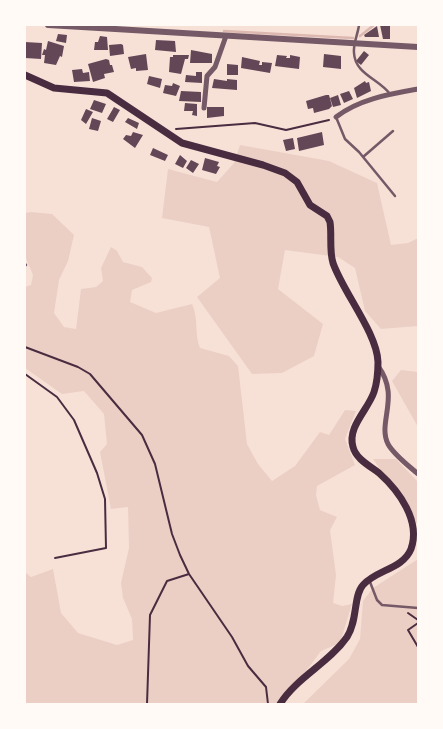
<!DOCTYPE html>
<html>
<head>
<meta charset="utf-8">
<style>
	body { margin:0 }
	#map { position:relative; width:443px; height:729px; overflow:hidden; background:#f7e1d7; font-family:Signika,sans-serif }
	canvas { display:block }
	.frame { position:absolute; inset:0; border:26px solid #fffaf5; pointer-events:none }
</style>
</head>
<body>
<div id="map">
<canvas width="443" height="729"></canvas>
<div class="frame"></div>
</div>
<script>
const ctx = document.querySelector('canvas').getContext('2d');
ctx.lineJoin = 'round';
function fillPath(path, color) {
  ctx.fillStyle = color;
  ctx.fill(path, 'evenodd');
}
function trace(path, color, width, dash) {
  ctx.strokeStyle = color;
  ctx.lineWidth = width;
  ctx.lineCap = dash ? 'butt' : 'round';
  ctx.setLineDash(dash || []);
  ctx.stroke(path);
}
fillPath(new Path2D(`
	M240 145 329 161 377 183 391 245 408 243 418 238V326L381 329 365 311 355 268 338 257 285 250 278 289 323 324 314 356 282 373 252 374 197 297 220 278 209 227 162 218 168 169 217 182 234 163Z
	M31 212 52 214 74 235 68 261 59 280 54 313 64 327 76 329 81 289 96 287 103 281 101 268 111 247 117 251 123 262 142 267 152 278 151 282 132 290 130 302 156 313 192 304C199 319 194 334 200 348L229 356 238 366 247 444 258 464 272 481 295 466 320 432 329 435 345 410 356 411 345 439 355 465 317 486 316 495 320 510 337 517 330 530 336 575 333 603 342 606 352 604 340 643 321 651 282 704H25V572L31 577 53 569 61 613 78 633 117 645 133 640 132 619 123 598 121 583 129 548 128 507 111 509 100 452 107 444 104 414 84 391 62 394 25 368V287L31 285 33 275 25 256V213Z
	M401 370 418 372V427L392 381Z
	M373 459H396L418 482V525Z
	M418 559V704H303L349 659 360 639 363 601 373 588Z`), '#ebcfc5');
trace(new Path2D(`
	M224 31 353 38
	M360 36 374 25`), '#dcb8b0', 2.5);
fillPath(new Path2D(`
	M380 25H390V39H383Z
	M377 26 379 37H365L364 35Z
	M58 34 67 35 66 43 56 41Z
	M100 36 107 37 108 50H94L95 42H98Z
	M156 40 175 41 176 52 155 50Z
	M48 41 64 46 62 57 60 56 56 65 44 63 45 55H42L44 49 46 50Z
	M25 42 42 43 41 59 25 58Z
	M121 44 123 45 124 54 110 56 109 45Z
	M191 50 212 54V63H190Z
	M364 51 369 55 361 65 356 61Z
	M146 54 148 70 136 71V68L131 69 128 57Z
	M324 54 341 56V69L323 67Z
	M173 55H189L188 59H185L181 74 169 72 170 57H173Z
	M277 55 287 56 286 58H290V55L300 57 299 69 275 66Z
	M242 57 260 61 259 65H262V62L272 63 270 73 241 68Z
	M106 59 109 60 110 65H112L114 72 104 74 105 78 93 82 88 64Z
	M227 64 238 65V75H227Z
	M82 69 83 73 89 72 90 81 74 82 72 70Z
	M196 72H202V83L185 82 186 75 196 76Z
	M149 76 162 79 160 88 147 84Z
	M214 79 227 81V79L237 80V90L212 88Z
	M365 81 366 83 369 82 371 91 357 98 354 88Z
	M173 83 180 86 176 96 163 93 165 85 172 86Z
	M181 91 201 92V102L179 101Z
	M349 91 353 99 344 103 340 94Z
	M326 95H329L332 106 329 109 314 113 313 108 308 109 306 101Z
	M338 95 341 105 333 107 330 98Z
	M94 100 106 104 102 113 90 109Z
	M185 103 197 104V116L192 115 193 111H184Z
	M114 107 120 110 113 122 107 119Z
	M207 107H224V116L207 118Z
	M86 109 93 112 86 124 81 120Z
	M92 118 101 121 98 131 89 129Z
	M128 118 139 123 137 129 125 122Z
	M133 132 143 135 135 148 123 139 126 135 131 136Z
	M322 132 324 145 299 151 297 138Z
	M293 138 295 149 286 151 283 140Z
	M153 148 168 155 165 161 150 155Z
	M180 155 187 161 183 168 175 164Z
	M205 158 219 162 217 166 220 167 216 174 202 170Z
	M191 160 199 164 193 173 186 168Z`), '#644757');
trace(new Path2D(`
	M176 129 255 123 286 130 329 120
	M25 347 78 367 90 374 142 435 155 464 172 534 180 555 189 574 232 637 248 666 266 687 268 704
	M25 374 57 397 74 420 97 473 105 499 106 548 55 558
	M408 613 418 620
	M418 623 408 630 418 647
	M147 704 150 615 167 581 189 574`), '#4a2c40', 2);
trace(new Path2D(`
	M359 25C358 34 353 43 354 53 355 74 379 79 390 94
	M336 117 345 139 359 152 395 196
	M363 157 393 131
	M25 264 26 265
	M370 582 377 600 382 605 418 608`), '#755966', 2.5);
trace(new Path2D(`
	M204 108 207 76 215 67 226 36
	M336 117C359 99 390 94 418 89
	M378 366C401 397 377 422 388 444 394 455 409 466 418 474`), '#755966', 5);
trace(new Path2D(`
	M48 25 418 47`), '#755966', 6);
trace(new Path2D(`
	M25 75 54 88 107 93 182 143 263 165 285 173 297 182 310 205 327 216 330 222C332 235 329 250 333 263 343 292 377 333 378 362 378 372 377 383 374 392 368 410 347 427 353 447 356 459 370 466 379 473 399 491 421 521 411 549 403 569 376 570 363 585 353 596 358 620 347 637 329 663 297 677 280 704`), '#4a2c40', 7);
</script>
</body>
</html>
